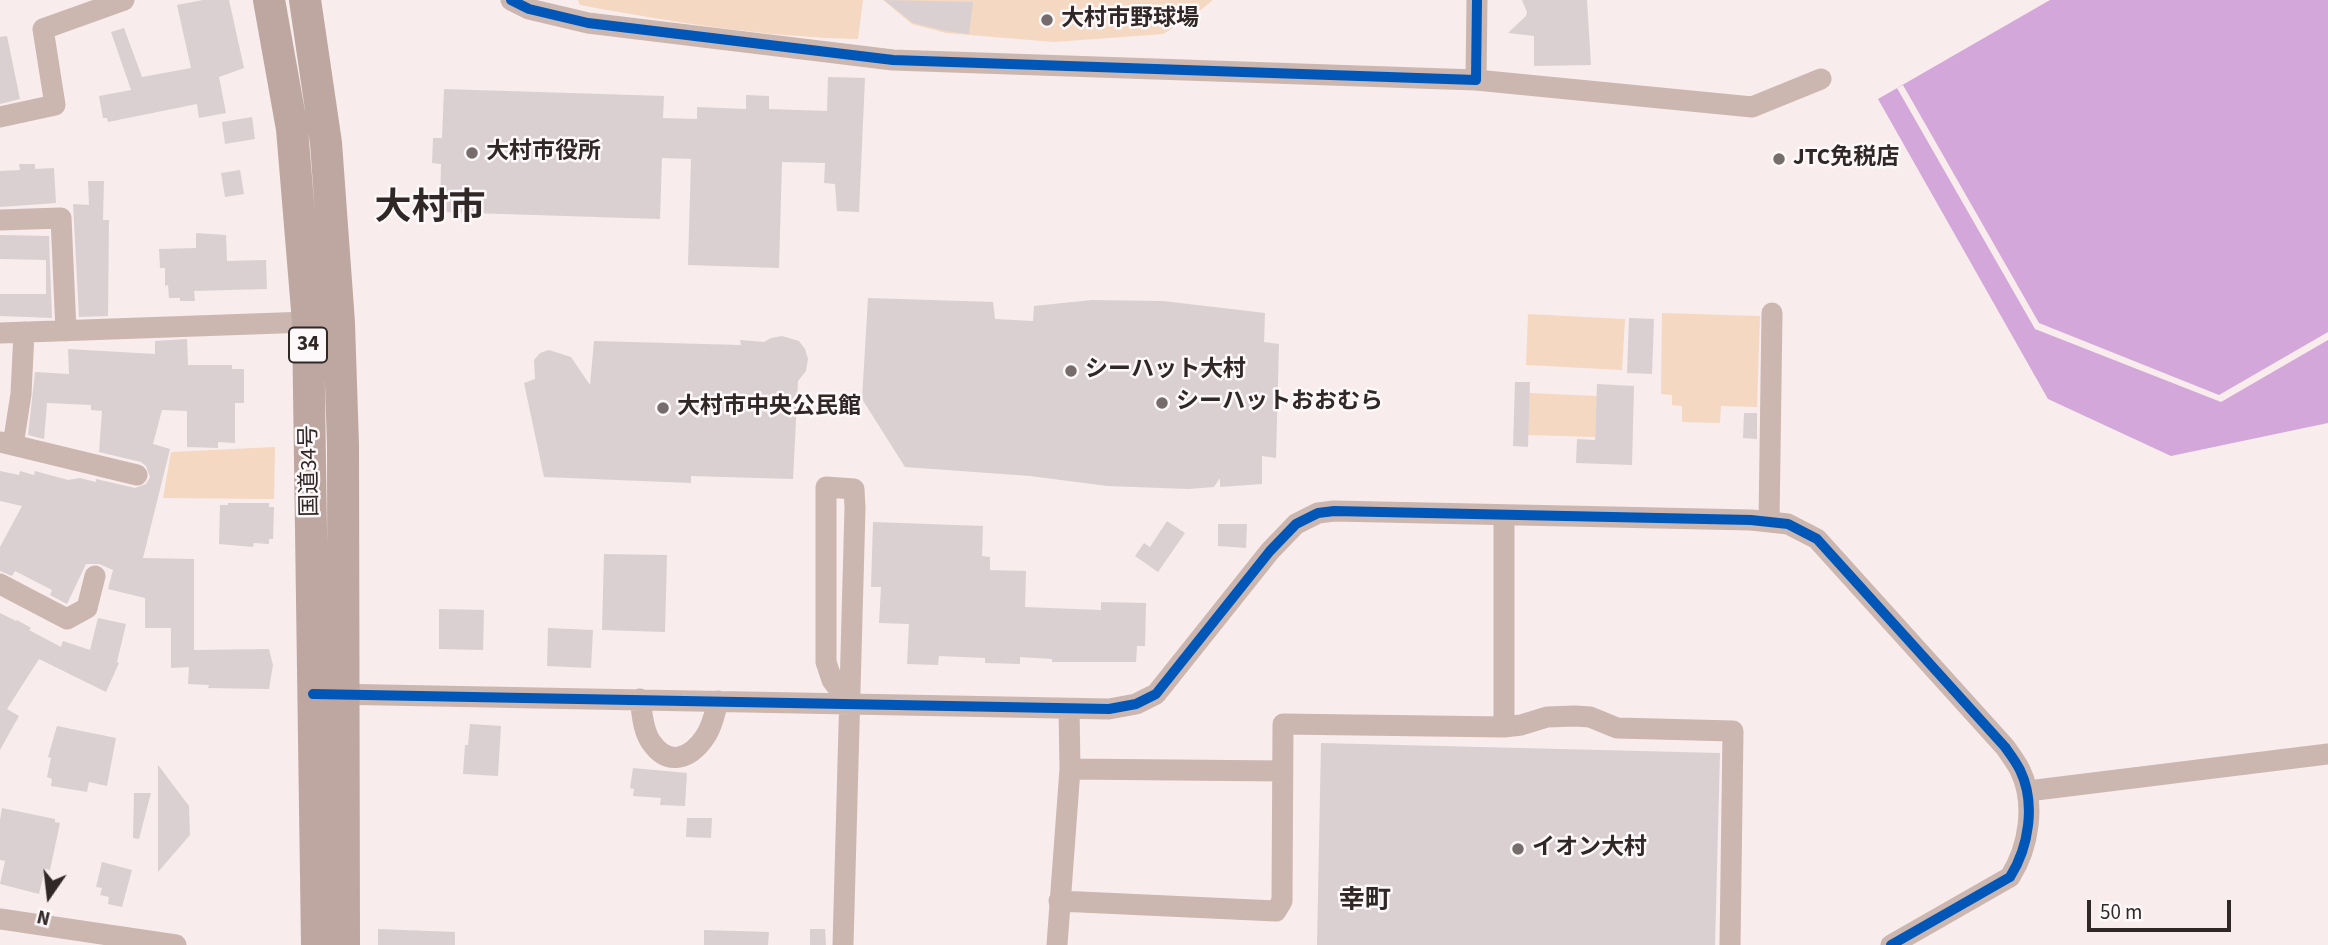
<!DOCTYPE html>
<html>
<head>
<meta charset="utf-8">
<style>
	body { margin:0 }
	#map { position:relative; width:2328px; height:945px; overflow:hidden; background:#f8ecec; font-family:"Source Sans 3",sans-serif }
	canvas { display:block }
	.north { position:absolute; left:14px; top:861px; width:70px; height:70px; -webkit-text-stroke:5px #fdf8f9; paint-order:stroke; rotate:194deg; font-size:19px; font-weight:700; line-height:28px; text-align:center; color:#302727 }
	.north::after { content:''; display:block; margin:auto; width:24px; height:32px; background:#302727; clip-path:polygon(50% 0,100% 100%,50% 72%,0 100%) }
	.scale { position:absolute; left:2087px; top:900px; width:144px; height:32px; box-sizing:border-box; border:4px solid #302727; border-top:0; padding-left:9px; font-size:21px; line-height:24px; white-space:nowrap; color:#302727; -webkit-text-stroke:5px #fdf8f9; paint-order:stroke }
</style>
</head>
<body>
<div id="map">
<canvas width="2328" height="945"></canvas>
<div class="north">N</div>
<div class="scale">50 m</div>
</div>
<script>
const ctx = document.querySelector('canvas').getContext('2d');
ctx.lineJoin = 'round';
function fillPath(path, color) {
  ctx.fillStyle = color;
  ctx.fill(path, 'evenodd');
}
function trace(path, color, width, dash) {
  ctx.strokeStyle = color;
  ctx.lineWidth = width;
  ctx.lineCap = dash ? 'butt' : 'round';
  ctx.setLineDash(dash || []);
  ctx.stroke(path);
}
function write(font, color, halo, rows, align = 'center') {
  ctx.font = font + ' "Source Sans 3","Noto Sans JP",sans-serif';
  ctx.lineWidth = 5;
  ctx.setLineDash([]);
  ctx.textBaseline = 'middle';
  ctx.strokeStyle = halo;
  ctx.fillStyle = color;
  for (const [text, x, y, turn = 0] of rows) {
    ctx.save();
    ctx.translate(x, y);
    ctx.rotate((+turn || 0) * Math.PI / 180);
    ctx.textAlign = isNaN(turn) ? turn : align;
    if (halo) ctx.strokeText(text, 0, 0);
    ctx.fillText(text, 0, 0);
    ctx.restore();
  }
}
fillPath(new Path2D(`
	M578 0H863L858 39C764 37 672 22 580 5Z
	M883 0H1213L1193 16 1163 34 1054 42 946 33 912 24Z
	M1662 313 1760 316 1757 407 1721 406 1720 423 1682 422V406L1672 405V395L1661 394Z
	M1528 314 1625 319 1622 370 1526 365Z
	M1529 393 1597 396 1595 437 1528 435Z
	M275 447 274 499 163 498 171 452Z`), '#f4d8c1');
fillPath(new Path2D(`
	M2050 0H2328V423L2171 456 2048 399 1878 99Z`), '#d3a7d9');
fillPath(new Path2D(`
	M1903 85 2039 323 2219 395 2328 332V340L2221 402 2035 329 1897 88Z`), '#f8ecec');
fillPath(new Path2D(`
	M203 0H229L244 68 219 77 226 113 199 118 197 104 108 122 107 118H103L99 96 131 90 111 32 124 28 142 77 191 68 177 5Z
	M884 0 973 2 969 34 946 31 913 23Z
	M1522 0H1587L1591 65 1534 66V36L1508 33 1526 16 1527 12Z
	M7 36 20 99 0 104V37Z
	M828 77 865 78 859 212 837 211 835 184 824 183 825 163 782 162 779 268 688 265 691 159 662 158 660 219 440 212 441 164 432 163 433 138H442L444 89 664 96 663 118 697 119V107L746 109V95L769 96V109L827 111Z
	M252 117 255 139 225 144 222 122Z
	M19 164H35V169L54 168 56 203 0 207V171L20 170Z
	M240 170 244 194 225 197 221 173Z
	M88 181H104L103 220H109L108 316 79 317 73 204 89 205Z
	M196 233 226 235 227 261 266 260 267 289 194 291 195 301H180V298H169L168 285 165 286V268H160L159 249 196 248Z
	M0 235 49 236 52 318 0 316V294H46V260L0 259Z
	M868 298 993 302 995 319 1033 321 1034 306 1092 300 1163 301 1265 313 1264 342 1279 344 1276 458 1262 456V484L1220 487V478L1214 487 1188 489 1107 486 1030 476 905 467 862 399Z
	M1629 318 1654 319 1652 374 1627 373Z
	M782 336 799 341 805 349 808 359 806 371 798 381 793 479 691 476V483L544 477 524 383 535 379 534 360 540 353 549 350 571 357 590 385 594 341 741 345 740 340 764 342 771 338Z
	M187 339 188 365H232V369H244V403H235V443L218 442V448L187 447V411L162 410 153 444 170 449 143 558 194 559V650L269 649 273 665 269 689 208 688 209 685 188 684 189 667 171 668V628H145V598L108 589 113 570 99 564H86L67 604 50 595 52 590 15 571 12 576 0 571V547L22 506 0 501V471L19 475 20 471 34 475 35 471 68 480 80 478 96 482V479L135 488 146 484 150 477 146 466 141 462 99 452 102 411 91 410V405L47 403 44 439 28 435 35 372 69 374 68 349 155 354V341Z
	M1515 382H1530L1528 447 1513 446Z
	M1597 384 1634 386 1632 465 1576 463 1577 439 1595 440Z
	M1744 413H1757V439L1743 438Z
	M228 503H269V507H274L273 539H269V544L254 543 253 547 219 544 220 505H228Z
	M1167 521 1185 533 1158 572 1135 556 1144 543 1150 547Z
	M873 522 983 526 982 556 990 557V570L1026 571 1025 607 1101 610V602L1146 603 1145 646H1137L1136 662H1052V659L1020 657V664L985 663V658L939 656 938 665 907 664 909 624 879 623 881 587H871Z
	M1218 524H1247L1246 548 1218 546Z
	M604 554 667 555 665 632 602 630Z
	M439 609 484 610 483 650 439 649Z
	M0 613 16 621 17 620 31 628 29 630 61 647 63 641 90 650 98 618 126 624 117 662 119 663 106 692 39 659 7 709 19 716 0 750Z
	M548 628 593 630 591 668 547 666Z
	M470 724 501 726 498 776 463 774 465 745H468Z
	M57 726 116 738 107 786 89 782 87 792 51 786 52 779 47 777 51 758 48 757Z
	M1321 743 1720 753 1715 945H1317Z
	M158 765 189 806 190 835 158 872Z
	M633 768 687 773 685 806 660 805 661 798 633 796 634 789 630 788Z
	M134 793H151L139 839 133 838Z
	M2 808 55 819V822L60 823 50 870 45 869 39 894 0 884 5 861 0 860V820Z
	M687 818H712L711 838 686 837Z
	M102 862 132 870 122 907 108 904 109 897 100 895 102 888 96 887Z
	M378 929 455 932V945H378Z
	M810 929H825L826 945H810Z
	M704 930 769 932 768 945H704Z`), '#dad0d2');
trace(new Path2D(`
	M511 0 529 9 588 23 893 60 1476 80 1477 0
	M1476 80 1752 107 1821 79
	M0 117 55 105 43 29 124 0
	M0 220 61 218 66 331
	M0 333 308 322
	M0 442 137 475
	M13 445 21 394 24 332
	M1769 522 1772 313
	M0 584 67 619 87 608 95 576
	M331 694 1109 709 1136 704 1156 694 1270 551 1296 524 1318 513 1334 511 1751 520 1788 524 1817 539 2005 747C2010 754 2016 762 2020 770 2036 803 2029 847 2010 877L1891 945
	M640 699C642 713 643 731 651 742 668 767 690 759 705 737 712 727 715 713 718 701
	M1504 727V515
	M1070 769 1283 771
	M2028 791 2328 754
	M1059 901 1276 911 1282 901 1283 724 1504 727 1521 725 1547 717 1575 716 1590 717 1617 728 1733 731 1730 945
	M0 919 176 945
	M843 945 855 508 854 489 826 487V662L832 680 849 703
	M1057 945 1070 769 1069 709`), '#cbb6b0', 21);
trace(new Path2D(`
	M269 0 292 129 308 322 317 945
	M305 0 326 143 339 323 343 445 344 945`), '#bea7a0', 32);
trace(new Path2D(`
	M511 0 529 9 588 23 893 60 1476 80 1477 0
	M313 694 1109 709 1136 704 1156 694 1270 551 1296 524 1318 513 1334 511 1751 520 1788 524 1817 539 2005 747C2010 754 2016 762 2020 770 2036 803 2029 847 2010 877L1891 945`), '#0057b8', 10);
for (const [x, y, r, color] of [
	[1047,20,7,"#766c6c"],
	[472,153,7,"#766c6c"],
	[1779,159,7,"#766c6c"],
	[1071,371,7,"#766c6c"],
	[1162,403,7,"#766c6c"],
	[663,408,7,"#766c6c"],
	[1518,849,7,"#766c6c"]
]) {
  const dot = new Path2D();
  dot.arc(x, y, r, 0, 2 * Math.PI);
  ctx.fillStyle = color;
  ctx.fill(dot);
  trace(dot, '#fdf8f9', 2.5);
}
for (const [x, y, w] of [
	[308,345,38]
]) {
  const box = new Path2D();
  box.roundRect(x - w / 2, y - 17.5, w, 35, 5);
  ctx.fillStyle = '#fdf8f9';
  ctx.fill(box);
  trace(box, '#302727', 2);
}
write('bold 21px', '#302727', null, [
	["34",308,345]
]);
write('bold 23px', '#302727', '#fdf8f9', [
	["大村市野球場",1061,20],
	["大村市役所",486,153],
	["JTC免税店",1793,159],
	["シーハット大村",1085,371],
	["シーハットおおむら",1176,403],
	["大村市中央公民館",677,408],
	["イオン大村",1532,849]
], 'left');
write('23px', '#302727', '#fdf8f9', [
	["国道34号",311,471,-91]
]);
write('bold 26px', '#302727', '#fdf8f9', [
	["幸町",1365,902]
]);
write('bold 37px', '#302727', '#fdf8f9', [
	["大村市",430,211]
]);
</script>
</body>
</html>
